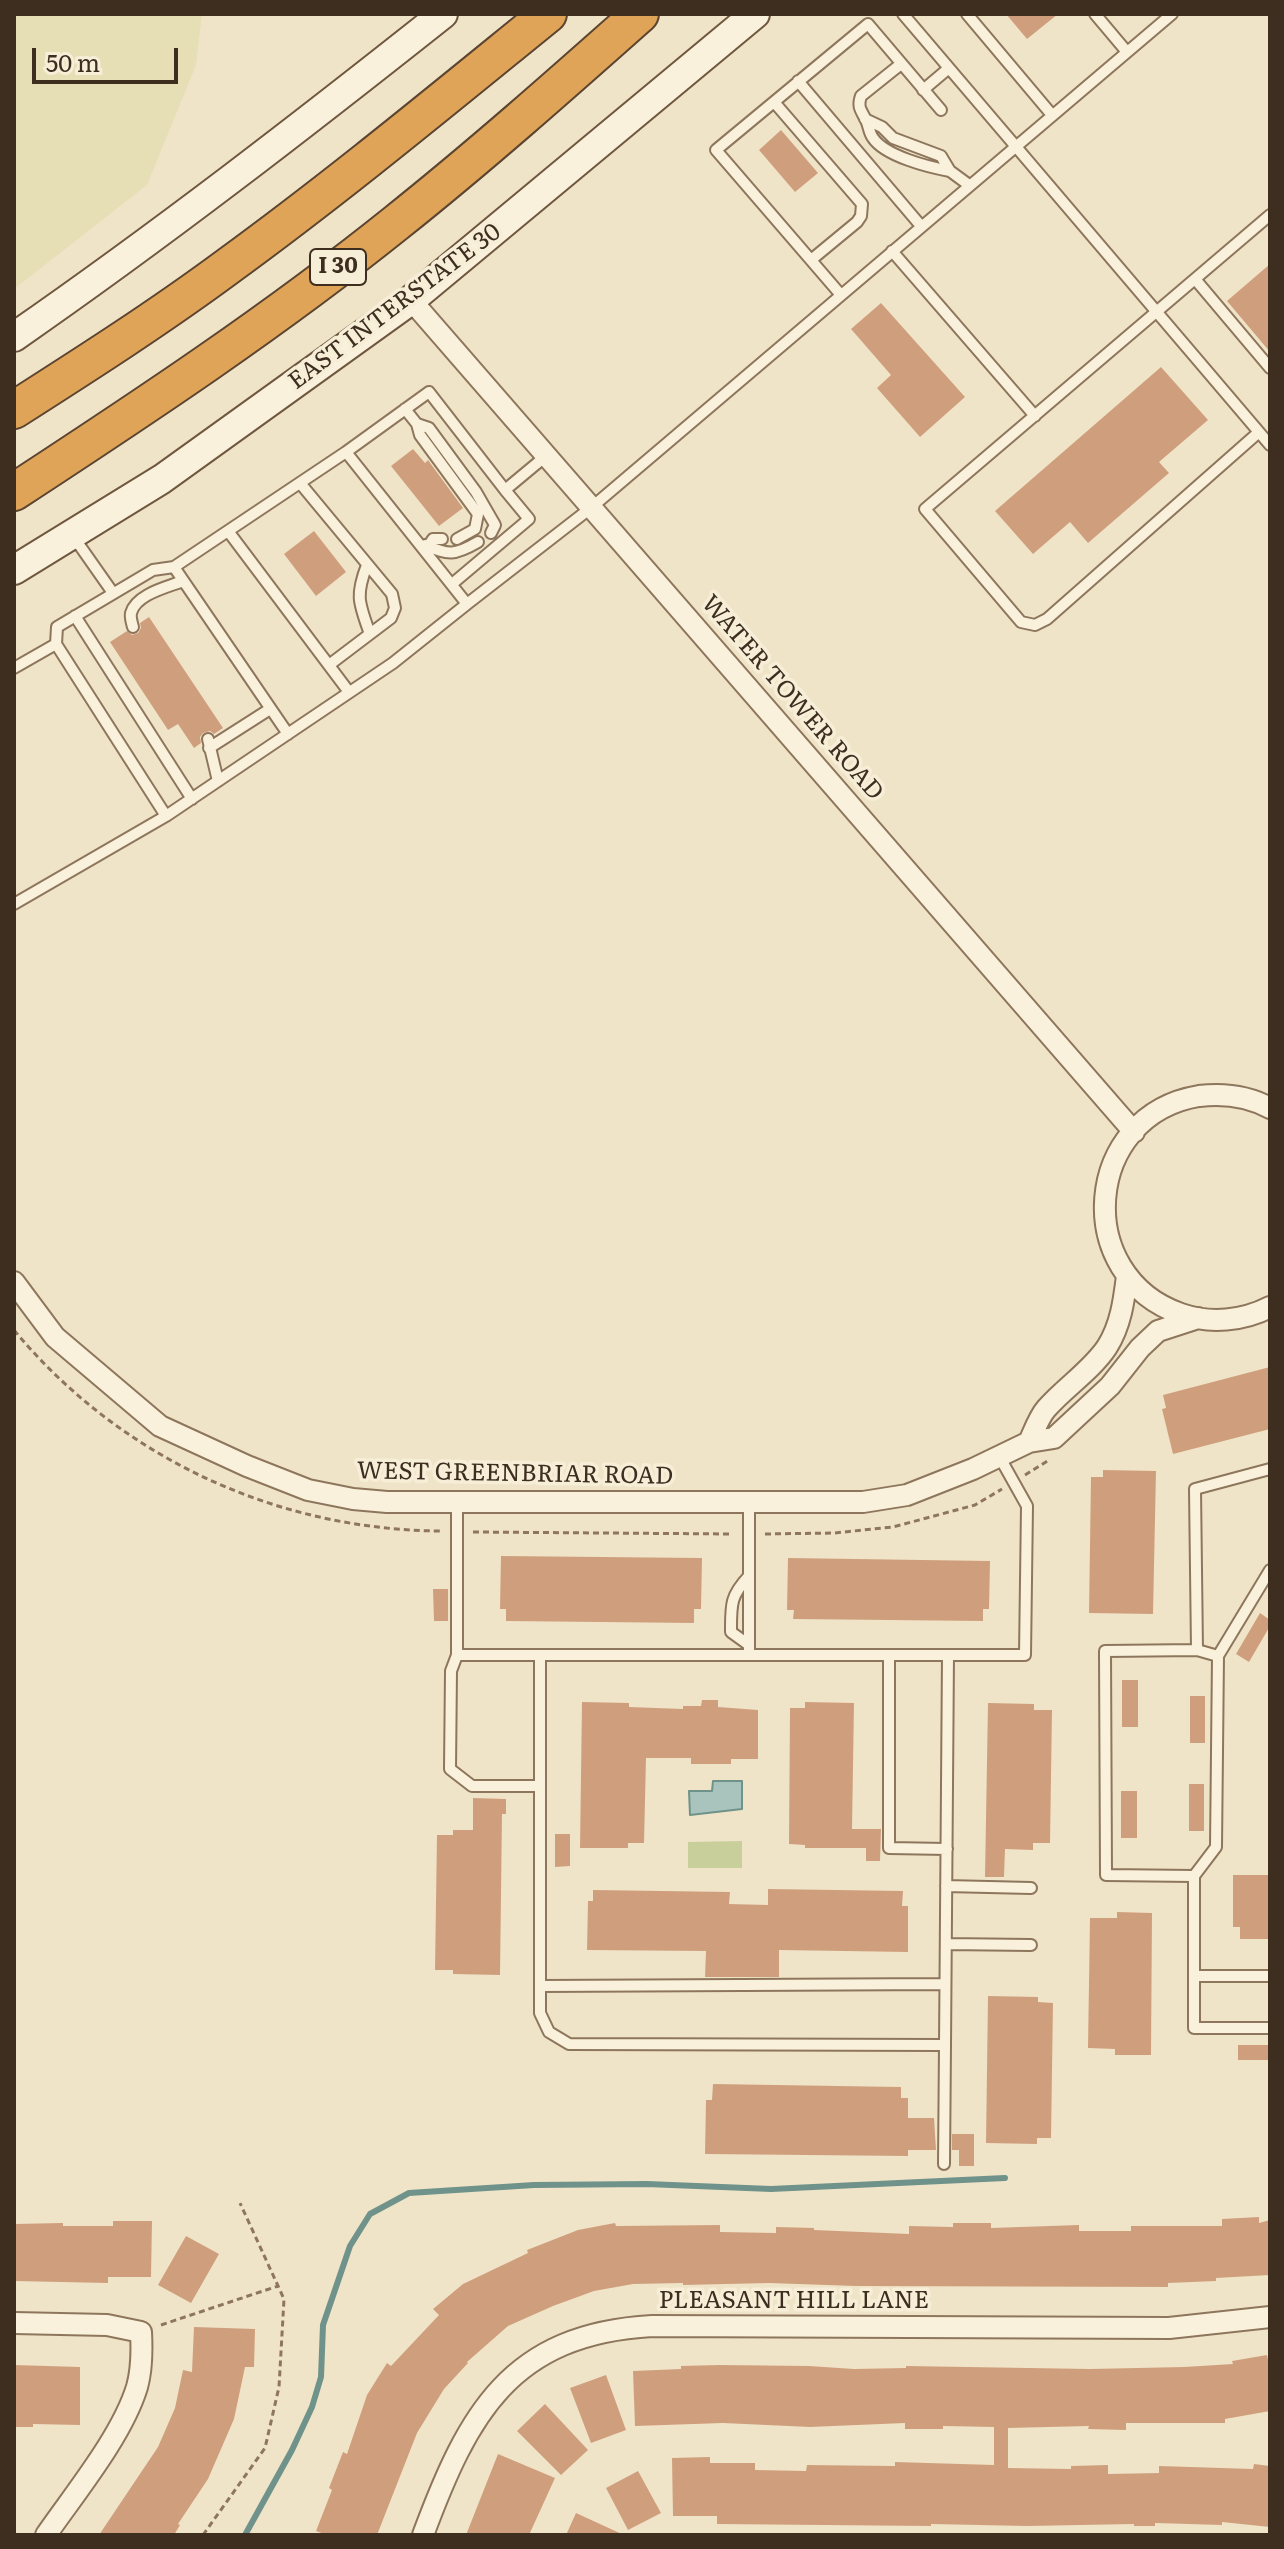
<!DOCTYPE html>
<html>
<head>
<meta charset="utf-8">
<style>
	body { margin:0 }
	#map { position:relative; width:1284px; height:2549px; overflow:hidden; background:#f0e4c8; font-family:Literata,serif }
	canvas { display:block }
	.frame { position:absolute; inset:0; border:16px solid #3d2e20; pointer-events:none }
	.scale { position:absolute; left:32px; top:48px; width:146px; height:36px; box-sizing:border-box; border:4px solid #3d2e20; border-top:0; padding-left:10px; font-size:24px; line-height:28px; white-space:nowrap; color:#3d2e20; -webkit-text-stroke:6px #f7eed8; paint-order:stroke }
</style>
</head>
<body>
<div id="map">
<canvas width="1284" height="2549"></canvas>
<div class="frame"></div>
<div class="scale">50 m</div>
</div>
<script>
const ctx = document.querySelector('canvas').getContext('2d');
ctx.lineJoin = 'round';
function fillPath(path, color) {
  ctx.fillStyle = color;
  ctx.fill(path, 'evenodd');
}
function trace(path, color, width, dash) {
  ctx.strokeStyle = color;
  ctx.lineWidth = width;
  ctx.lineCap = dash ? 'butt' : 'round';
  ctx.setLineDash(dash || []);
  ctx.stroke(path);
}
function write(font, color, halo, rows, align = 'center') {
  ctx.font = font + ' Literata,serif';
  ctx.lineWidth = 7;
  ctx.setLineDash([]);
  ctx.textBaseline = 'middle';
  ctx.strokeStyle = halo;
  ctx.fillStyle = color;
  for (const [text, x, y, turn = 0] of rows) {
    ctx.save();
    ctx.translate(x, y);
    ctx.rotate((+turn || 0) * Math.PI / 180);
    ctx.textAlign = isNaN(turn) ? turn : align;
    if (halo) ctx.strokeText(text, 0, 0);
    ctx.fillText(text, 0, 0);
    ctx.restore();
  }
}
fillPath(new Path2D(`
	M14 14H202L196 65 147 185 14 289Z`), '#e6deb5');
fillPath(new Path2D(`
	M742 1841V1868H688V1842Z`), '#c9cf9b');
const water = new Path2D(`
	M713 1781H742V1809L690 1815 689 1791H712Z`);
fillPath(water, '#a9c4bc');
trace(water, '#6f938a', 2);
trace(new Path2D(`
	M245 2535 292 2450 312 2407 321 2377 323 2325 350 2246 370 2214 409 2193 534 2185 647 2184 771 2189 1005 2178`), '#6f938a', 6);
fillPath(new Path2D(`
	M1006 14H1058L1027 39Z
	M781 130 818 173 795 192 759 150Z
	M1270 264V352L1227 301Z
	M881 303 965 397 920 437 877 388 891 375 851 329Z
	M1161 367 1208 420 1159 462 1169 473 1088 543 1070 522 1033 554 995 511Z
	M413 449 425 463 428 460 463 508 439 526 391 466Z
	M314 531 346 572 316 596 284 554Z
	M149 617 223 728 214 734 210 731 203 733 200 737 201 743 194 748 178 724 168 730 110 642 127 631 132 635 138 633 141 628 140 623Z
	M1270 1367V1429L1173 1454 1162 1409 1166 1408 1163 1395Z
	M1103 1470 1156 1471 1153 1614 1089 1613 1091 1477H1103Z
	M501 1556 702 1558 701 1609H694V1623L506 1621V1609H500Z
	M788 1558 990 1561 989 1609H983V1621L793 1619 794 1610H787Z
	M433 1589H448V1621H434Z
	M1260 1613 1270 1620V1626L1249 1662 1236 1654Z
	M1122 1680H1138V1727H1122Z
	M1190 1696H1205V1743H1190Z
	M702 1700H718V1707L758 1710V1759H731V1764H691V1758H646L644 1843H628V1848H580L582 1702 629 1703V1707L683 1709V1706H701Z
	M805 1702 854 1703 852 1829H881L880 1861H866V1848H805V1845L789 1844 790 1708H805Z
	M988 1703 1034 1704V1710H1052L1050 1843H1033V1850L1005 1849 1004 1877H985Z
	M1189 1784H1204V1831H1189Z
	M1121 1791H1137V1838H1121Z
	M473 1798 506 1799V1814H502L500 1975 453 1974V1970H435L437 1835H453V1830H473Z
	M555 1834H570V1866L555 1867Z
	M1233 1875H1270V1939H1240V1927H1233Z
	M768 1889 903 1891 902 1906H908V1952L779 1950V1977H705L706 1951 587 1950 588 1901H593V1890L730 1892 729 1904 768 1905Z
	M1117 1912 1152 1913 1151 2055H1115V2049L1088 2048 1090 1918H1117Z
	M988 1996 1038 1997V2002L1053 2003 1051 2138H1037V2144L986 2143Z
	M1238 2045H1270V2060H1238Z
	M713 2084 901 2087V2098H908V2118H934L936 2150H908V2156L705 2154 706 2100H712Z
	M952 2134H974V2166H959V2150H952Z
	M1259 2217V2223L1270 2220V2275L1216 2278V2281L1168 2283V2287L856 2286 769 2283 683 2285V2283L633 2284 594 2291 553 2306 508 2326 467 2362 468 2363 444 2389 417 2433 377 2535H327L316 2531 332 2490 329 2488 343 2452 347 2454 367 2395 387 2363 391 2366 439 2315 433 2309 463 2284 528 2253 527 2250 578 2230 615 2223 616 2226 720 2225V2232L776 2233V2227L814 2228V2230L909 2234V2226L953 2227V2223H991V2228L1079 2225V2231H1131V2226H1222V2219Z
	M113 2221H152L151 2277H108V2283L14 2281V2224L63 2223V2226H113Z
	M186 2236 219 2254 191 2303 158 2285Z
	M194 2327 255 2329 254 2367H245L234 2419 208 2479 178 2524 180 2525 174 2535H99L158 2447 175 2408 183 2370 192 2372Z
	M1267 2355 1270 2370V2411L1225 2419V2423H1126V2430L1088 2429 1089 2426 1008 2428V2468L1071 2469V2466L1108 2465V2474L1159 2473V2466L1253 2469 1254 2464 1270 2466V2527L1222 2522V2525L1155 2523V2526H1134V2524L1027 2526 931 2524V2526L717 2524V2516H673L672 2458 710 2457V2463H755V2470L806 2471 807 2465 895 2466V2462L994 2465V2427L943 2426V2429H905V2423L810 2427 723 2423 635 2426 633 2371 681 2369V2366L719 2365 809 2366 854 2369 906 2368V2366L1090 2369 1184 2367 1233 2364 1232 2361Z
	M14 2365 80 2367V2425L33 2424V2427H14Z
	M606 2375 626 2430 591 2443 570 2388Z
	M545 2404 588 2450 561 2475 517 2431Z
	M498 2454 555 2478 529 2535H466Z
	M638 2471 661 2513 628 2530 606 2488Z
	M576 2513 624 2535H566Z`), '#cf9f7d');
const lane = new Path2D(`
	M903 14 1270 445
	M967 14 1052 115
	M1095 14 1127 52
	M901 64 861 96C857 107 861 110 866 120 869 126 869 133 873 138 885 156 928 167 950 171
	M798 81 921 226
	M923 90 949 68
	M774 102 862 204 861 216 857 222 811 260
	M865 119 882 127 893 138 941 156 950 171 969 185
	M892 251 1035 416
	M1195 279 1270 368
	M841 295 716 150 868 24 941 110
	M405 409 417 424 420 435 478 514 475 529 457 539
	M417 424 429 428 476 492 495 525 491 533
	M1259 432 1047 619 1035 625 1021 622 925 509 1270 215
	M547 455 505 490 429 392 346 452 467 604 592 507 1172 14
	M300 483 392 594 395 608 391 618 329 665
	M228 531 349 692
	M73 536 113 593
	M425 545C449 555 454 556 478 542
	M429 545 433 539H442
	M367 565C355 596 359 603 370 634
	M174 567 288 734
	M452 584 529 519 505 490
	M75 616 192 799
	M133 627C132 623 130 618 131 613 136 594 168 587 183 581
	M56 644 166 816
	M14 668 56 644 57 627 153 570 174 567 346 452
	M208 739 218 781
	M209 748 270 709
	M14 904 166 816 393 663 467 604
	M1270 1469 1195 1489 1197 1650 1105 1651 1106 1875 1194 1876V2028H1270
	M457 1502V1655H749
	M749 1503V1655H1025L1027 1506 999 1456
	M749 1576C730 1596 731 1605 731 1632L749 1645
	M1197 1650 1218 1656 1270 1570
	M457 1655 451 1671 450 1769 472 1786H539
	M540 1655V2013L549 2032 569 2044 945 2045 948 1655
	M889 1655V1848L947 1849
	M1194 1876 1216 1847 1218 1656
	M946 1886 1031 1888
	M946 1944 1031 1945
	M1194 1976H1270
	M540 1986 945 1984
	M944 2164 945 2045`);
const street = new Path2D(`
	M411 300 1134 1132
	M1270 1108C1248 1096 1224 1093 1199 1096 1083 1115 1071 1276 1181 1314 1210 1324 1243 1321 1270 1307
	M14 1282 55 1337 160 1426 247 1466 308 1490 353 1499 387 1502H863L907 1495 973 1469 1029 1442 1054 1438 1110 1386 1140 1348 1158 1331 1198 1318
	M1029 1442C1034 1431 1039 1417 1046 1409 1065 1387 1091 1371 1107 1347 1121 1325 1124 1300 1127 1276
	M14 2323 107 2325 141 2332C142 2350 142 2369 137 2387 122 2436 75 2493 46 2535
	M423 2535C468 2414 510 2334 652 2326L1169 2328 1270 2317`);
const secondary = new Path2D(`
	M14 337C161 235 303 125 443 14
	M14 570 162 479 411 300 755 14`);
const highway = new Path2D(`
	M14 410C86 364 158 318 227 267 337 187 442 100 548 14
	M14 492C144 407 274 321 396 223 480 156 560 85 640 14`);
trace(lane, '#8d765c', 14);
trace(street, '#8d765c', 24);
trace(secondary, '#6f573f', 32);
trace(highway, '#5b4430', 40);
trace(new Path2D(`
	M14 1330C119 1457 276 1530 441 1531
	M1025 1475 1049 1460
	M473 1532 733 1534
	M765 1534 834 1533 893 1527 975 1505 1002 1489
	M161 2325 278 2286
	M203 2535 265 2448 279 2387 284 2299 240 2203`), '#8d765c', 3, [6, 4]);
trace(lane, '#faf1dc', 10);
trace(street, '#faf1dc', 20);
trace(secondary, '#faf1dc', 28);
trace(highway, '#e0a458', 36);
for (const [x, y, w] of [
	[338,267,56]
]) {
  const box = new Path2D();
  box.roundRect(x - w / 2, y - 18, w, 36, 6);
  ctx.fillStyle = '#f7eed8';
  ctx.fill(box);
  trace(box, '#3d2e20', 2);
}
write('bold 22px', '#3d2e20', null, [
	["I 30",338,267]
]);
write('24px', '#3d2e20', '#f7eed8', [
	["EAST INTERSTATE 30",395,307,-37],
	["WATER TOWER ROAD",792,698,49],
	["WEST GREENBRIAR ROAD",515,1474,1],
	["PLEASANT HILL LANE",794,2301]
]);
</script>
</body>
</html>
